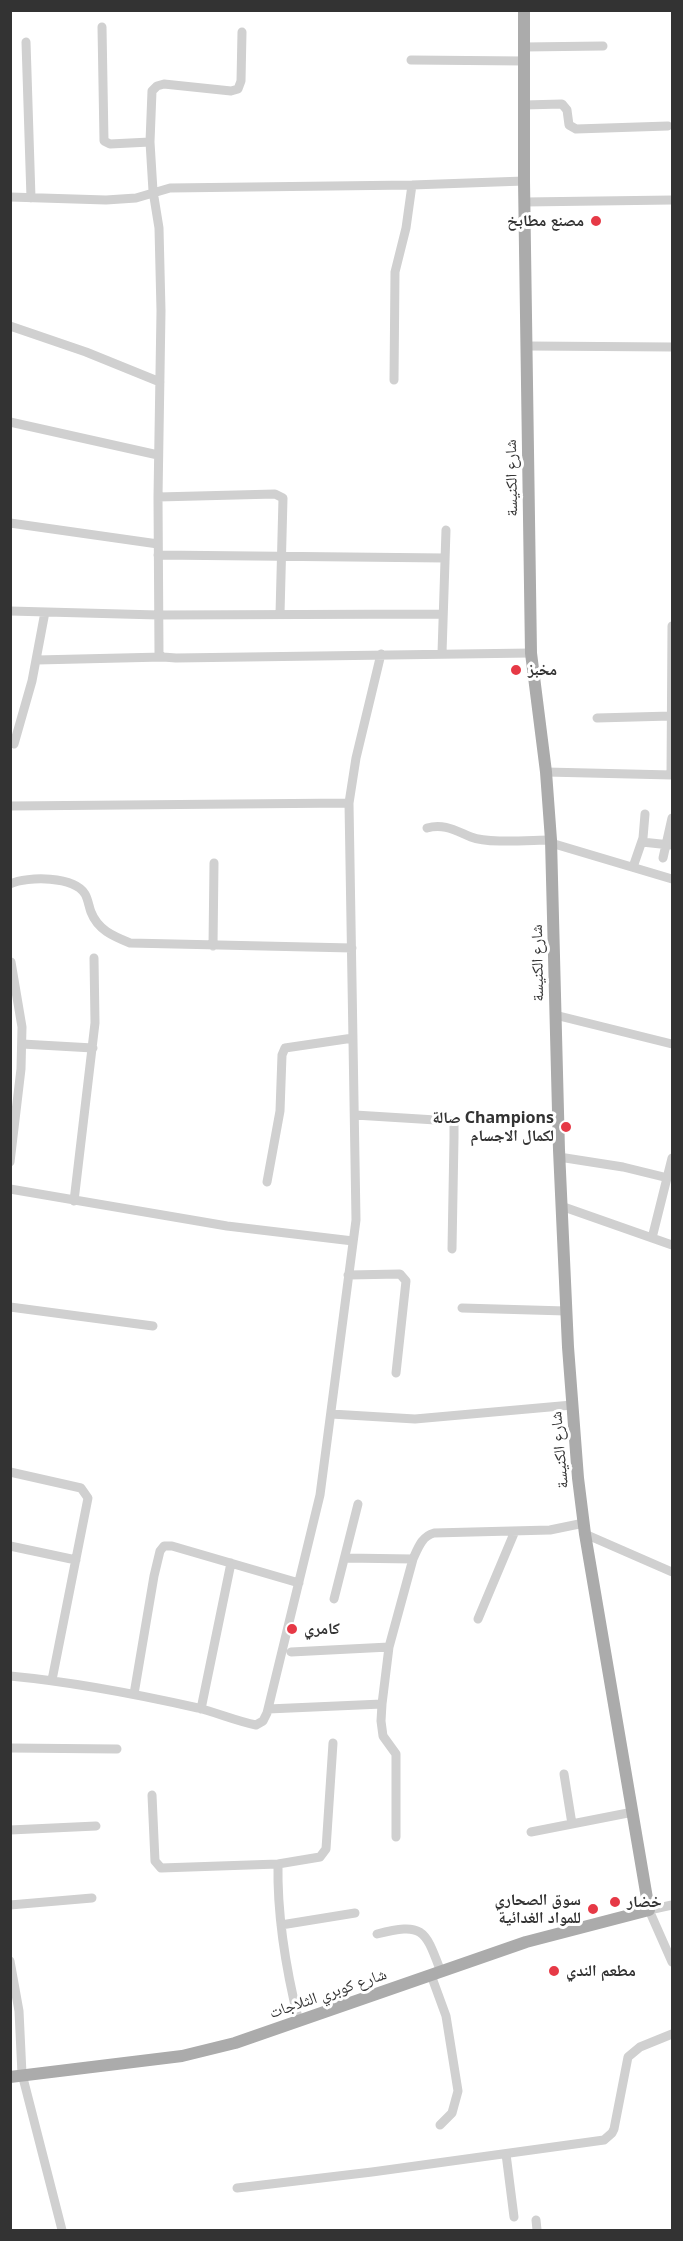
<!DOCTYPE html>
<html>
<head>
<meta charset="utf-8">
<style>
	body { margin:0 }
	#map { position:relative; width:683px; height:2241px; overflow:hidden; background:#fff; font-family:"Noto Sans",sans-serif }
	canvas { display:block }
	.frame { position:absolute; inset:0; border:12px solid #333; pointer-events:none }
</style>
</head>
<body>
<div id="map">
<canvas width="683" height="2241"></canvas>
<div class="frame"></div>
</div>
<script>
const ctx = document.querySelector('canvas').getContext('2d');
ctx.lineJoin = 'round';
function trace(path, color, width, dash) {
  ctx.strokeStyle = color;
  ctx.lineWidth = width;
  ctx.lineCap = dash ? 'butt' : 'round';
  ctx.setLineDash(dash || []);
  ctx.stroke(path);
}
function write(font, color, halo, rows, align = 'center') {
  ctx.font = font + ' "Noto Sans","Noto Naskh Arabic",sans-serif';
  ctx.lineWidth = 6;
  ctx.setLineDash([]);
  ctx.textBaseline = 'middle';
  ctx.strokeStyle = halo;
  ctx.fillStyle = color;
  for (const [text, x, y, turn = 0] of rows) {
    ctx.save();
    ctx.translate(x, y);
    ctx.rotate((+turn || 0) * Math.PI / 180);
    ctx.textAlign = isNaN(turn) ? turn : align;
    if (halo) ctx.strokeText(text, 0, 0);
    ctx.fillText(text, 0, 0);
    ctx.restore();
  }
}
trace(new Path2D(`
	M102 27 104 141 110 144 150 142
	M242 32 241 81 238 89 231 91 164 84 157 86 152 91 150 142 153 191 159 228 161 311 158 497 159 654 163 657 176 658 531 653
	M26 42 31 198
	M524 47 603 46
	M411 60 524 61
	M524 105 562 104 567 110 569 125 576 129 668 126
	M10 197 106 200 136 198 170 188 412 185 524 181
	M525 202 672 200
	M10 326 86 352 160 382
	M528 346 672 347
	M394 380 395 272 406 228 412 185
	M10 422 158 455
	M158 497 275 494 283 498 280 614
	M10 523 158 544
	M158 555 445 558
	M10 611 158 615 443 614
	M442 653 446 530
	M37 660 163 657
	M597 718 671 716
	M14 744 32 681 45 612
	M546 772 672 775
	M671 775 672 626
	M10 806 349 803
	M427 828C444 823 456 831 471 837 489 844 531 840 551 840
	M642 842 670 845
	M551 843 672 879
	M663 858 672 818
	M633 867 643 838 645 814
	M10 884C28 876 74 876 85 894 88 899 89 907 91 912 98 930 113 936 130 943L352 948
	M213 946 214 863
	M555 1015 672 1044
	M22 1044 93 1048
	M355 1115 452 1121 454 1125V1138L452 1249
	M559 1157 623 1167 668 1178
	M10 1162 21 1069 22 1027 11 962
	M267 1182 280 1111 282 1055 285 1048 353 1038
	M10 1189 227 1226 353 1241
	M74 1201 95 1023 94 958
	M561 1206 672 1245
	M652 1238 672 1158
	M348 1275 400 1274 406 1281 396 1373
	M10 1307 153 1326
	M462 1308 566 1311
	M331 1414 415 1419 572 1405
	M10 1472 81 1488 88 1498 52 1680
	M585 1534 672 1572
	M10 1546 76 1560
	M345 1558 413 1559
	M334 1599 358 1504
	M478 1619 515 1531
	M291 1652 389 1647
	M10 1676C74 1682 136 1694 198 1708 218 1713 236 1721 256 1725L263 1721 267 1713 320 1495 356 1220 349 803 356 758 381 654
	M134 1694 154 1576 160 1551 164 1546H172L299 1583
	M201 1709 231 1563
	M268 1709 382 1704
	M10 1748 117 1749
	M564 1774 572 1824
	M152 1795 155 1861 161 1868 278 1864 320 1857 326 1849 333 1743
	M10 1830 96 1826
	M531 1832 633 1812
	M396 1837V1754L383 1736 381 1721 382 1704 389 1647 413 1559C418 1548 422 1536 434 1533L550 1530 584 1523
	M278 1864C277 1918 286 1970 299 2022
	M10 1905 92 1898
	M672 1905 649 1910 672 1962
	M281 1925 355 1913
	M377 1934C424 1922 425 1930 441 1972
	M10 1961 19 2011 22 2074 62 2230
	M431 1975 446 2016 458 2091 452 2113 440 2125
	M506 2154 514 2217
	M237 2188 372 2172 604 2140 612 2133 614 2129 628 2057 640 2047 672 2034
	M536 2220 537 2230`), '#d0d0d0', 9);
trace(new Path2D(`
	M10 2077 182 2056 235 2043 526 1942 649 1910 585 1534 578 1478 568 1347 559 1150 551 840 546 772 531 653 524 181V10`), '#ababab', 12);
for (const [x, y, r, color] of [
	[596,221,6,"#e63946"],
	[516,670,6,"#e63946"],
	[566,1127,6,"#e63946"],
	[292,1629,6,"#e63946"],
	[615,1902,6,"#e63946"],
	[593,1909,6,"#e63946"],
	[554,1971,6,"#e63946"]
]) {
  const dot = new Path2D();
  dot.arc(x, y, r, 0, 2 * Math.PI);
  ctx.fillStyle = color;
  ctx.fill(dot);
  trace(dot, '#fff', 2);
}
write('bold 16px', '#333', '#fff', [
	["مصنع مطابخ",584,221,"right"],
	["مخبز",528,670],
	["صالة Champions",554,1118,"right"],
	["لكمال الاجسام",554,1136,"right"],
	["كامري",304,1629],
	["سوق الصحاري",581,1900,"right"],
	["للمواد الغدائية",581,1918,"right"],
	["خضار",627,1902],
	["مطعم الندي",566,1971]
], 'left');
write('16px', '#333', '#fff', [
	["شارع الكنيسة",512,478,-91],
	["شارع الكنيسة",538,963,-91],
	["شارع الكنيسة",560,1450,-95],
	["شارع كوبري الثلاجات",328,1994,-19]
]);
</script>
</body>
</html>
